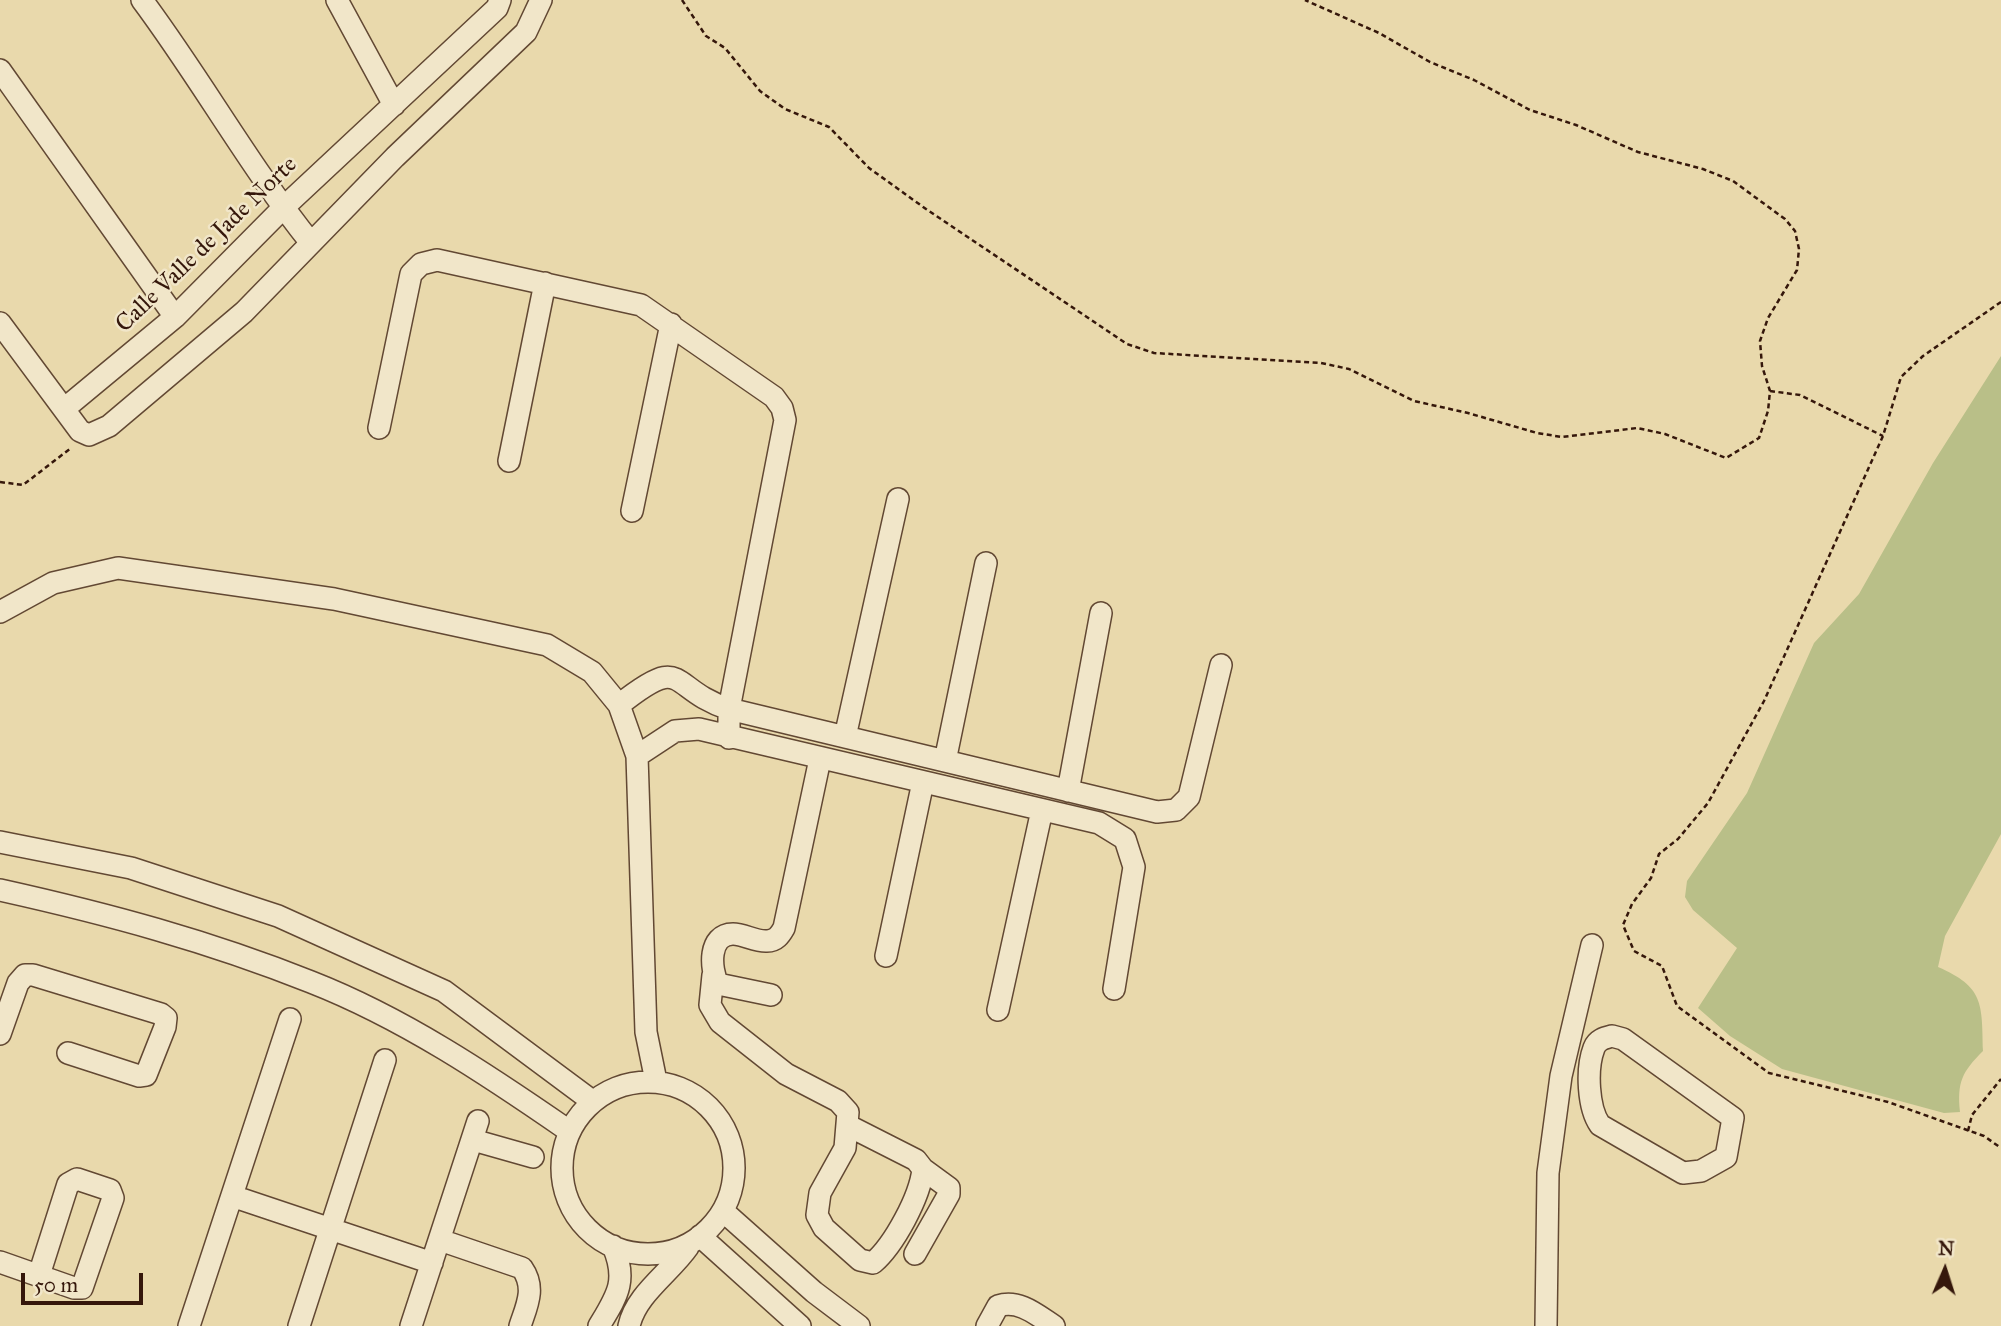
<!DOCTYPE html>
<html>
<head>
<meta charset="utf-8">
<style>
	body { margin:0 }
	#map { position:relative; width:2001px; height:1326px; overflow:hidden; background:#e9d9ac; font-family:"IM FELL Great Primer",serif }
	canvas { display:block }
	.north { position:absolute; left:1910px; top:1235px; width:70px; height:70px; -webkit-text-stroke:5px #f1e6c9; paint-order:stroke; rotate:3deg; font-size:19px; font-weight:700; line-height:28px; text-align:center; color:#35170b }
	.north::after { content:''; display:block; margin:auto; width:24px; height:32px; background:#35170b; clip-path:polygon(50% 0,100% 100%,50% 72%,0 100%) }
	.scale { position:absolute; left:21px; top:1273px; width:122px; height:32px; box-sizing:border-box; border:4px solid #35170b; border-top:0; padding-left:9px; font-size:21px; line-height:24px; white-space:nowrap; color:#35170b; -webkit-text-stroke:5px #f1e6c9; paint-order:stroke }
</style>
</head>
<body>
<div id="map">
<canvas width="2001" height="1326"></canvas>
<div class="north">N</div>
<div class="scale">50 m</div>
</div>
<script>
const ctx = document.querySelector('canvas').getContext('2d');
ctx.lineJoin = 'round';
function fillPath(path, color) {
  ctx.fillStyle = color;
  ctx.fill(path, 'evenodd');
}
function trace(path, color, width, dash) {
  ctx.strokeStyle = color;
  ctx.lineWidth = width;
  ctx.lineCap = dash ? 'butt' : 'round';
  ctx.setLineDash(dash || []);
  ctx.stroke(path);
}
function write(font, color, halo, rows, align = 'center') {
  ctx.font = font + ' "IM FELL Great Primer",serif';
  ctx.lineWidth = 5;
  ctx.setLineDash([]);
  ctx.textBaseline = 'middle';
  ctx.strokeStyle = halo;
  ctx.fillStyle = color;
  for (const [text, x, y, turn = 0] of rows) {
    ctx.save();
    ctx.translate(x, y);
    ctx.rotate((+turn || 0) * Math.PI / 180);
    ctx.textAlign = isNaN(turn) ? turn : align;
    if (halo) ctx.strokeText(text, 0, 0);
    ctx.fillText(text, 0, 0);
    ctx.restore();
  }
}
fillPath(new Path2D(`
	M2001 356V834L1945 936 1938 967C1984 987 1982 1003 1983 1051 1962 1072 1957 1082 1960 1112L1944 1113 1782 1069 1730 1036 1698 1008 1737 948 1693 910 1685 897 1687 881 1747 793 1814 643 1859 594 1933 463Z`), '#b9bf88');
const minor = new Path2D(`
	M142 0C201 79 249 166 311 243
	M337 0 394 105
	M0 70 175 317
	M0 323 80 431 89 435 109 426 244 312 395 157 526 32 541 0
	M64 409 175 317 283 208 497 8 500 0
	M379 428 411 274 421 264 437 260 641 305 774 397 782 408 785 420 729 709V738
	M509 461 545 283
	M632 511 671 324
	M0 612 53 583 118 568 334 599 547 645 592 672 619 705 637 756 646 1032 656 1081
	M619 705C687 651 667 689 729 709L1157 812 1176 810 1189 797 1221 665
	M845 737 898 499
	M637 756 675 731 699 729 1099 823 1125 839 1134 867 1114 989
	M945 761 986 563
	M1068 791 1101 613
	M0 842 131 868 278 916 444 991 592 1101
	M0 890C108 914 208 941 311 982 403 1018 488 1075 569 1131
	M886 956 923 782
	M713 975 710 1005 720 1022 786 1074 838 1101 848 1112 845 1148 820 1193 817 1215 824 1228 860 1260 873 1263C894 1245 920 1197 923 1169L916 1160 849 1126
	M771 995 718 984C710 969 708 934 733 934 744 934 756 942 767 941 776 941 780 935 784 928L820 759
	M998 1010 1042 810
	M0 1034 18 983 25 975H33L161 1014 166 1018 165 1027 146 1075 139 1076 68 1053
	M1612 1036 1623 1039 1733 1118 1726 1157 1701 1171 1683 1173 1600 1125C1588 1108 1586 1069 1594 1048 1597 1040 1604 1038 1612 1036Z
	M562 1168a86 86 0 1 1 172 0a86 86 0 1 1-172 0Z
	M473 1140 533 1157
	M232 1196 432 1263
	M723 1211 814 1292 859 1326
	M700 1236 800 1326
	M440 1240 522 1268C536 1288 527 1305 520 1326
	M915 1254 949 1194V1188L923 1169
	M0 1262 74 1288H82L113 1198 110 1190 77 1179 68 1184 39 1275
	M189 1326 290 1019
	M299 1326 385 1060
	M411 1326 478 1121
	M599 1326C617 1296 628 1281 613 1246
	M629 1326C636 1294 670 1273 688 1247
	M987 1326 998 1306C1019 1299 1037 1315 1054 1326
	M1546 1326 1548 1173 1561 1076 1592 945`);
trace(minor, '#624833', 24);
trace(new Path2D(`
	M682 0 706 36 725 48 760 91 785 109 829 127 869 168 926 209 1127 344 1154 353 1321 363 1349 369 1414 401 1468 413 1537 433 1562 437 1637 428 1665 434 1726 458 1759 438 1768 411 1770 391 1762 366 1760 341 1768 318 1797 270 1799 249 1795 231 1785 219 1733 181 1703 169 1638 152 1576 125 1530 110 1474 80 1430 62 1379 33 1305 0
	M2001 302 1923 356 1901 377 1883 436 1764 701 1708 803 1678 839 1659 854 1651 878 1632 904 1623 925 1634 951 1662 966 1677 1006 1769 1073 1888 1102 1984 1136 2001 1148
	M1770 391 1800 395 1883 436
	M0 482 23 485 71 448
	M1968 1131 1972 1115 2001 1079`), '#35170b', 2.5, [5, 3.5]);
trace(minor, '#f1e6c9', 21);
write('24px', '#35170b', '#f1e6c9', [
	["Calle Valle de Jade Norte",207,245,-44]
]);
</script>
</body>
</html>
